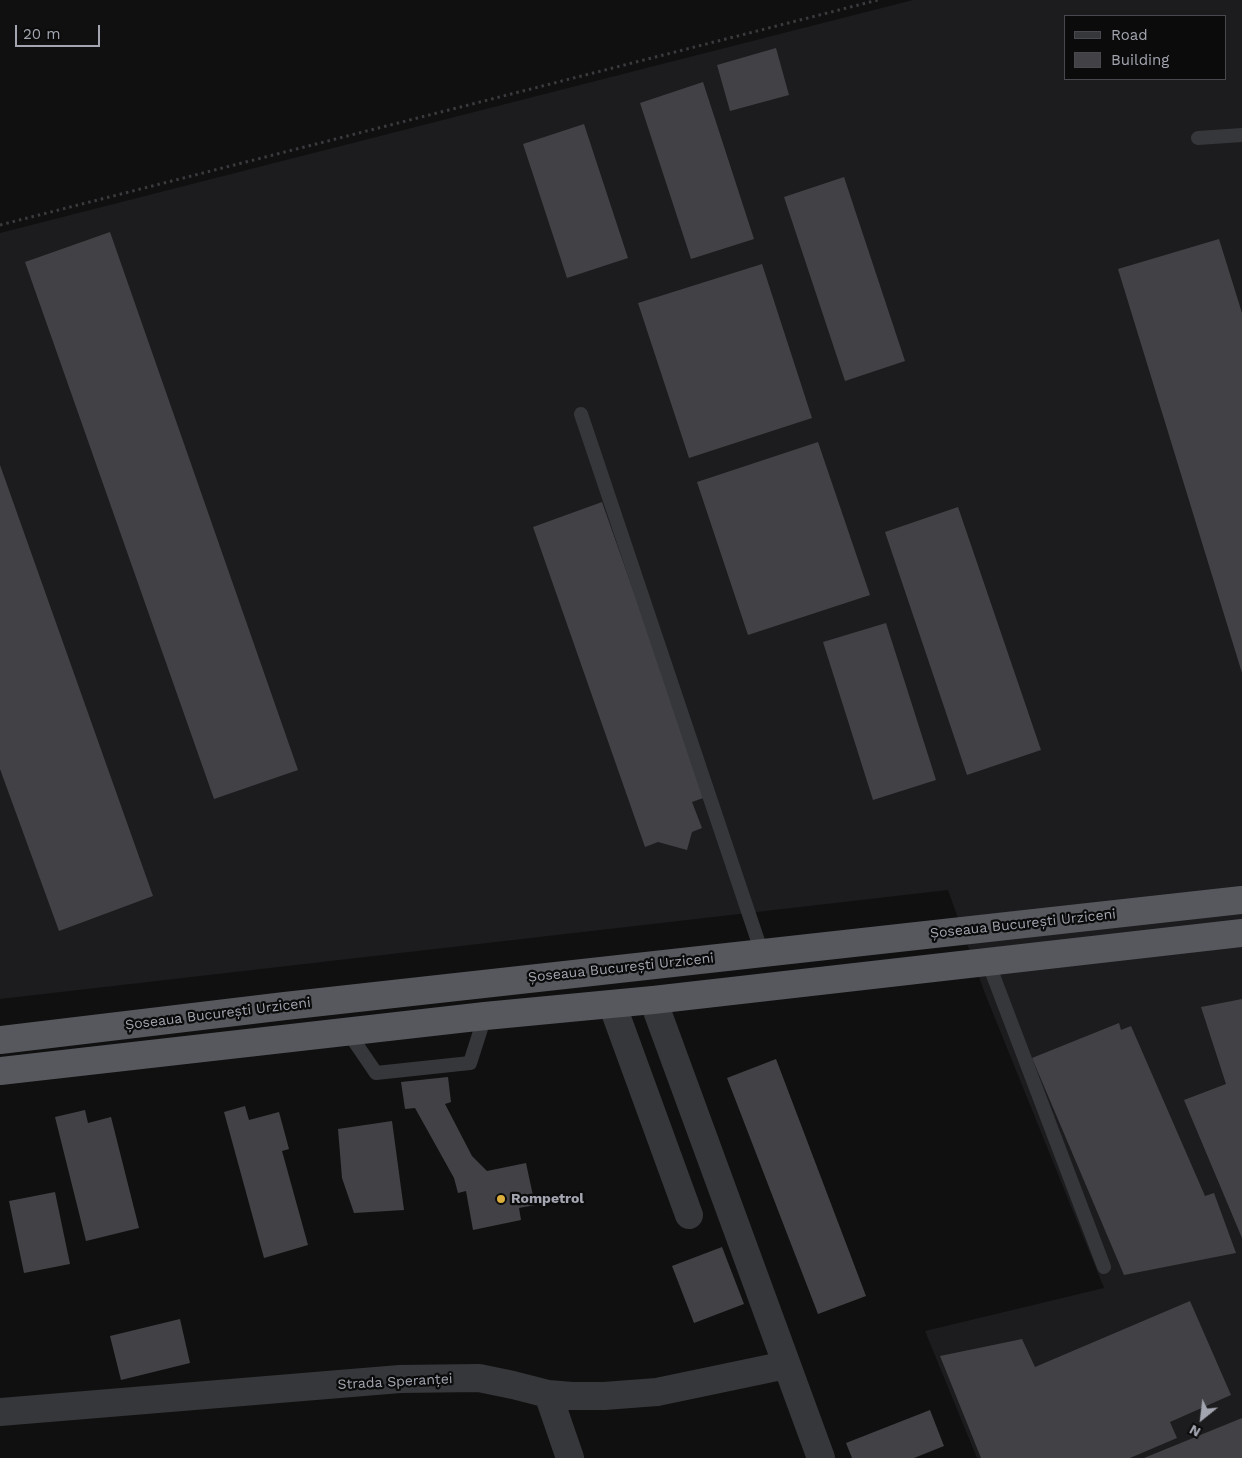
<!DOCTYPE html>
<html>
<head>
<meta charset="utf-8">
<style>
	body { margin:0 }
	#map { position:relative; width:1242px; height:1458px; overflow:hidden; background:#101011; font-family:"Work Sans",sans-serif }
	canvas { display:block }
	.legend { position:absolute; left:1064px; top:15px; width:162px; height:65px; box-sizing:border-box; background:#0b0b0c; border:1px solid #48494e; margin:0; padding:6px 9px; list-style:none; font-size:15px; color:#a3a6b0 }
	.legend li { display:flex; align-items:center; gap:10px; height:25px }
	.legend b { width:25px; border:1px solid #48494e }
	.north { position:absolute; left:1177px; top:1393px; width:50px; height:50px; -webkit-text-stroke:4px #0b0b0c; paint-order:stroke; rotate:209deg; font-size:14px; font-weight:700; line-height:20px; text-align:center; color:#a3a6b0 }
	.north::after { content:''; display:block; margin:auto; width:18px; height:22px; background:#a3a6b0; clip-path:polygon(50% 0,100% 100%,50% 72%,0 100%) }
	.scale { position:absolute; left:15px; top:25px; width:85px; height:22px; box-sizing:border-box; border:2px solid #a3a6b0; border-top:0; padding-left:6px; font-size:15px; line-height:18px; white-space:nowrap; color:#a3a6b0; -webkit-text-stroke:4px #0b0b0c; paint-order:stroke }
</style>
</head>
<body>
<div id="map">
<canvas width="1242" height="1458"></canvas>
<ul class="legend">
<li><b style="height:6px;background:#36373a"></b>Road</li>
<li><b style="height:14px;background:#424246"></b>Building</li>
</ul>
<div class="north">N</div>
<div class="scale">20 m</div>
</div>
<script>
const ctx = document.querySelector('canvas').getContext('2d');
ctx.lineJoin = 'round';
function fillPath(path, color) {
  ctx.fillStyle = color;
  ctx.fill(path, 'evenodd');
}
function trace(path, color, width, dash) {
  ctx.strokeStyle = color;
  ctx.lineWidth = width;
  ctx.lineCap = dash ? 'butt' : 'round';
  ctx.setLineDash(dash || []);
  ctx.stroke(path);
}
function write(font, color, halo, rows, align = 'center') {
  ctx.font = font + ' "Work Sans",sans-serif';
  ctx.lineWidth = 4.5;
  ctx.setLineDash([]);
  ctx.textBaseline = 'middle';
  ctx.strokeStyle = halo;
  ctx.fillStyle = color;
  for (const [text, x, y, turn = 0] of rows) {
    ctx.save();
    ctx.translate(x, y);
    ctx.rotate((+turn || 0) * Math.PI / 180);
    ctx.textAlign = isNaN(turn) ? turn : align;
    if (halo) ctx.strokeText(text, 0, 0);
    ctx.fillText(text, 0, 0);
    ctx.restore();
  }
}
fillPath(new Path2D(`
	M913 0H1242V1458H977L925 1331 1104 1288 984 991 948 890 0 999V233ZM1066 16H1226V79H1066Z`), '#1c1c1e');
fillPath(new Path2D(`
	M776 48 789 95 730 111 717 65Z
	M703 82 754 239 691 259 640 103Z
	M584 124 628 258 567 278 523 144Z
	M844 177 905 361 845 381 784 197Z
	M110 232 298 770 214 799 25 262Z
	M1219 239 1242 313V673L1118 269Z
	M762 264 812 418 689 458 638 303Z
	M818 442 870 595 748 635 697 482Z
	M0 465 153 896 59 931 0 769Z
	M602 502 706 797 692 802 702 828 692 832 687 850 658 842 645 847 533 527Z
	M958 507 1041 750 967 775 885 532Z
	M886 623 936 780 873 800 823 642Z
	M1242 999V1238L1184 1100 1226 1084 1201 1007Z
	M1119 1023 1121 1030 1131 1026 1205 1196 1214 1193 1236 1253 1124 1275 1032 1058Z
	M776 1059 866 1296 818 1314 727 1078Z
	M448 1077 451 1102 445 1104 472 1156 487 1171 526 1163 535 1205 519 1208 521 1220 473 1230 466 1191 458 1193 454 1178 415 1108 405 1109 401 1082Z
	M245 1106 249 1120 279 1112 289 1149 282 1151 308 1245 264 1258 224 1112Z
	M85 1110 88 1123 111 1117 139 1228 86 1241 55 1117Z
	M392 1121 404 1210 354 1213 342 1178 338 1129Z
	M55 1192 70 1264 24 1273 9 1201Z
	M722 1247 744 1304 694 1323 672 1266Z
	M1190 1301 1231 1395 1170 1422 1177 1438 1130 1458H981L940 1356 1022 1339 1035 1367Z
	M180 1319 190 1363 121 1380 110 1336Z
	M930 1410 944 1446 914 1458H852L846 1443Z
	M1242 1418V1458H1144Z`), '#424246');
trace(new Path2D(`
	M0 225 878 0`), '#393b3e', 3, [2.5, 4]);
trace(new Path2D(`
	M1198 138 1242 135
	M581 414 762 953
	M988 962 1104 1267
	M348 1032 376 1073 470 1063 485 1016`), '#36373a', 14);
trace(new Path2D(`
	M653 1000 821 1458
	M612 1004 689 1215
	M548 1394 570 1458
	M0 1412 400 1379 479 1378 513 1385 548 1394 572 1396H604L657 1392 786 1365`), '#36373a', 28);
trace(new Path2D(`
	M0 1040 285 1006 1242 900
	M0 1071 485 1016 653 1000 1242 933`), '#56585d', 28);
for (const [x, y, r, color] of [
	[501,1199,5,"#dcaf3d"]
]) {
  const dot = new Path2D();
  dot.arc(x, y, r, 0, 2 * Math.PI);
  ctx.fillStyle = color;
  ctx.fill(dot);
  trace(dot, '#0b0b0c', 2);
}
write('14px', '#a3a6b0', '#0b0b0c', [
	["Șoseaua București Urziceni",1023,924,-6],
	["Șoseaua București Urziceni",621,968,-6],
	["Șoseaua București Urziceni",218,1014,-7],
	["Strada Speranței",395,1382,-3]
]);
write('bold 14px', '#a3a6b0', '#0b0b0c', [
	["Rompetrol",511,1199]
], 'left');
</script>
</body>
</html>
